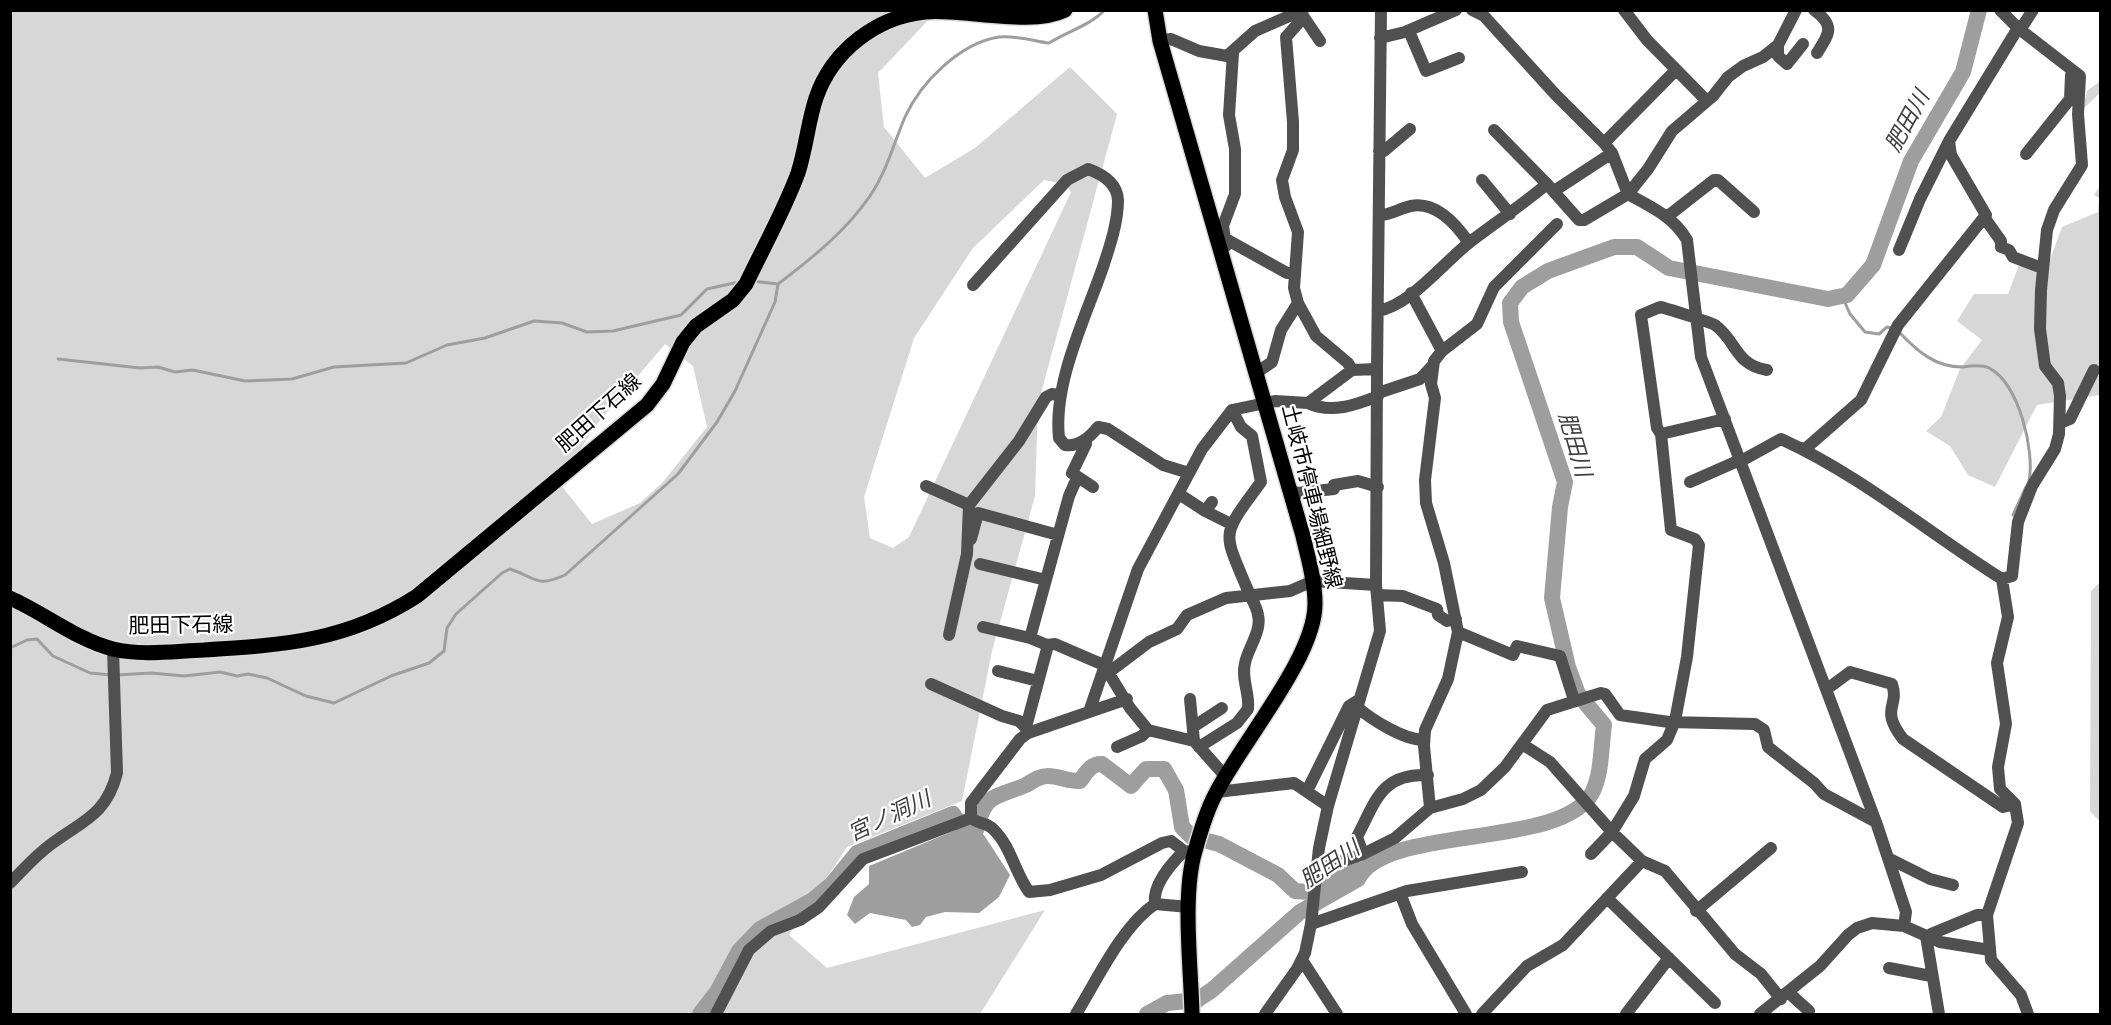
<!DOCTYPE html>
<html>
<head>
<meta charset="utf-8">
<style>
	body { margin:0 }
	#map { position:relative; width:2111px; height:1025px; overflow:hidden; background:#fff; font-family:Jost,sans-serif }
	canvas { display:block }
	.frame { position:absolute; inset:0; border:12px solid #000; pointer-events:none }
</style>
</head>
<body>
<div id="map">
<canvas width="2111" height="1025"></canvas>
<div class="frame"></div>
</div>
<script>
const ctx = document.querySelector('canvas').getContext('2d');
ctx.lineJoin = 'round';
function fillPath(path, color) {
  ctx.fillStyle = color;
  ctx.fill(path, 'evenodd');
}
function trace(path, color, width, dash) {
  ctx.strokeStyle = color;
  ctx.lineWidth = width;
  ctx.lineCap = dash ? 'butt' : 'round';
  ctx.setLineDash(dash || []);
  ctx.stroke(path);
}
function write(font, color, halo, rows, align = 'center') {
  ctx.font = font + ' Jost,"Noto Sans JP",sans-serif';
  ctx.lineWidth = 4.5;
  ctx.setLineDash([]);
  ctx.textBaseline = 'middle';
  ctx.strokeStyle = halo;
  ctx.fillStyle = color;
  for (const [text, x, y, turn = 0] of rows) {
    ctx.save();
    ctx.translate(x, y);
    ctx.rotate((+turn || 0) * Math.PI / 180);
    ctx.textAlign = isNaN(turn) ? turn : align;
    if (halo) ctx.strokeText(text, 0, 0);
    ctx.fillText(text, 0, 0);
    ctx.restore();
  }
}
fillPath(new Path2D(`
	M10 11H937L878 73 884 127 925 178 975 148 1070 67 1117 114 1038 404 1035 496 992 651 962 801 847 847 789 935 827 968 1045 910 980 1014H11ZM1044 180 1065 184 1071 192 909 537 893 548 870 538 864 497 914 338 973 248ZM665 344 693 366 707 427 662 483 640 503 592 524 560 484 592 430Z
	M2100 81V93L2083 109 2087 91Z
	M2100 186V395L2037 405 1995 487 1968 475 1950 446 1926 431 1941 417 1960 369 1982 340 1957 321 1974 294H2008L2019 265H2048L2062 227 2098 212 2099 198 2094 195Z
	M2100 582V822L2090 811 2091 591Z`), '#d7d7d7');
fillPath(new Path2D(`
	M963 827 984 835 1010 875 999 897 979 913 945 912 926 917 920 925 912 927 906 920 870 913 855 924 847 915 854 897 869 884V866Z`), '#9e9e9e');
trace(new Path2D(`
	M752 281 778 284C811 259 846 231 870 196 887 171 893 145 905 117 921 82 960 43 999 37 1015 35 1034 41 1049 43 1068 31 1089 26 1105 10
	M1842 296 1850 314 1865 332 1879 334 1887 327 1894 328
	M1899 332C1917 351 1935 367 1962 367 1970 366 1981 364 1989 368 2019 383 2035 451 2029 481
	M58 359 140 368 158 367 175 372 193 370 245 381 292 379 334 367 406 363 447 345 485 338 534 321 562 323 587 332 613 331 681 315 707 289 743 281
	M2013 515 2026 487
	M10 648 27 640 37 639 53 656 90 673 111 675
	M117 675 151 673 184 676 220 672 237 676 248 674 267 678 306 696 334 703 391 676 429 663 444 651 447 628 456 614 502 573 510 569C537 578 536 588 565 575L678 474 717 422 735 391 775 302 778 284`), '#9e9e9e', 3);
trace(new Path2D(`
	M700 1014 717 992 739 951 760 929 813 900 831 885 857 853 953 814 965 830 975 834C985 792 993 799 1026 785 1033 781 1039 776 1048 776 1059 776 1069 782 1080 781 1086 773 1091 763 1102 764L1131 786 1146 769H1164L1176 790 1182 827 1192 837 1219 844 1278 875 1295 891 1309 892 1338 872 1363 869
	M1147 1014 1167 1003 1197 1000 1212 990 1300 912 1358 879C1384 824 1561 850 1592 793 1602 774 1601 746 1604 725L1578 694 1568 667 1552 598 1560 507 1565 482 1511 322 1510 303 1522 287 1548 271 1614 247H1637L1669 268 1828 299 1847 295 1873 265 1911 161 1963 72 1979 10`), '#9e9e9e', 16);
const major = new Path2D(`
	M1155 10 1160 41 1303 536C1308 558 1315 580 1315 603 1316 657 1240 744 1215 795 1206 812 1200 833 1195 851 1182 895 1191 967 1192 1014
	M10 598C44 613 77 640 113 649 142 656 175 651 204 650 285 645 347 641 417 596L647 405 663 384 683 342 696 326 733 300 746 284C763 248 784 211 798 173 806 148 808 122 816 98 832 51 876 17 925 12 963 8 1031 27 1065 10`);
trace(major, '#dbdbdb', 18);
trace(new Path2D(`
	M1472 10 1484 16 1555 94 1604 143 1612 153 1628 194C1651 207 1673 216 1687 240L1701 357 1876 822 1906 912 1904 926
	M1624 10 1647 40 1707 101
	M1814 10C1836 26 1829 34 1817 53
	M2000 10 2018 28 2080 76 2078 114 2082 165 2054 210 2047 230 2041 290 2040 329 2045 366 2058 383 2060 396 2059 434 2055 449 2032 486 2018 522 2012 576 2002 579
	M1301 13 1320 41
	M1303 18 1286 37 1293 122V150L1282 180 1285 197 1298 232 1294 288 1298 303 1316 336 1348 363 1352 370
	M2020 30 2033 10
	M1409 31 1426 71 1459 58
	M1380 38 1405 32 1456 10
	M1160 41 1171 39 1199 51 1227 56 1255 31 1303 10
	M1778 45V56L1787 64 1803 44
	M1494 130 1547 184
	M1604 143 1676 70
	M1379 151H1384L1410 129
	M2026 154 2070 99 2071 75
	M1482 180 1510 214
	M1554 191 1612 153
	M1379 215C1389 216 1400 208 1411 206 1436 201 1456 224 1469 243
	M1668 216 1714 180H1718L1754 212
	M1984 217 2001 241V247L2009 250 2013 257 2042 268
	M1224 238 1287 273H1293
	M1226 246 1223 226 1235 194V149L1229 115 1233 53
	M1899 250 1920 199 1949 141
	M973 285 1067 180 1088 169C1102 174 1117 183 1118 200 1118 222 1110 246 1103 267 1085 319 1053 383 1059 438L1065 445C1079 447 1090 437 1098 427L1108 429 1163 465 1189 473
	M1411 293 1442 351 1434 361 1431 384 1435 398 1425 480 1426 503 1444 563 1458 632 1448 679 1425 730 1424 746 1430 808
	M1378 311C1411 305 1443 263 1470 242 1495 223 1522 205 1547 184L1579 220H1584L1628 194 1648 169 1672 131 1713 96 1728 77 1743 66 1763 57 1778 45 1796 10
	M1442 351 1477 324 1494 287 1557 224
	M1256 373 1272 362 1281 330 1298 303
	M1378 393 1420 379 1433 365
	M1308 403C1331 414 1356 405 1378 396
	M1725 419 1661 434 1671 530 1695 539 1699 545 1687 657 1675 721 1667 740 1645 759 1634 796 1612 832 1642 861 1665 871 1735 954 1761 974 1781 999
	M2060 423 2070 419 2094 370
	M1661 434 1657 428 1641 315 1660 307C1666 308 1712 323 1715 325 1737 341 1735 365 1767 370
	M1086 439V444L1072 473 1093 487
	M1802 448 1804 450 1861 400 1898 325 1986 215 1951 155 1949 141 2018 28
	M1741 461 1781 439C1860 475 1929 533 2002 579L2008 617 1997 663 2006 724 1998 767 2000 789 2015 804 2018 823 1987 915 1991 960 2021 995 2028 1014
	M1077 478 1069 496 1030 638 1047 645 1055 644 1106 666
	M1690 482 1740 460
	M926 486 969 505 1019 441 1046 397 1052 394 1059 395
	M1290 490 1297 493 1334 489V485L1358 481 1378 487
	M1179 494 1205 511 1212 502
	M1205 511 1231 524
	M971 539 978 513 1058 535
	M980 564 1046 580
	M1377 595 1403 596 1437 609 1438 615 1447 621 1456 619
	M983 627 1030 638
	M1458 632 1513 655 1517 646 1560 656 1574 700
	M949 635 967 554 969 505
	M1105 667 1130 708 1148 730 1194 741 1226 777
	M998 671 1038 681
	M1108 673 1149 642 1177 629 1187 615 1226 598 1290 591 1313 581 1376 585
	M931 684 1002 716 1019 721 1030 732
	M1827 689 1850 672 1892 684C1900 707 1879 708 1903 739L2003 807 2015 804
	M1190 699 1194 741
	M1357 707C1372 720 1404 740 1424 740
	M1089 712 1127 699
	M1026 727 1048 645
	M1193 727 1222 708
	M1522 744 1550 762 1612 832 1591 854
	M1117 747 1142 736 1148 730
	M1199 747 1237 723 1248 709C1250 694 1241 679 1245 663 1248 648 1262 631 1258 615 1257 607 1252 600 1249 593 1223 530 1219 539 1261 482L1252 436 1241 427 1232 410
	M1307 791 1349 706 1360 699
	M1217 792 1294 783 1328 806
	M971 818C978 824 986 822 993 829 1011 846 1015 873 1029 892L1050 890 1101 875 1162 843 1171 841 1184 851 1194 853
	M1363 854 1357 837C1376 801 1381 773 1428 775
	M1888 858 1930 879 1953 885
	M1317 870 1363 854 1395 838 1430 808 1463 799 1481 790 1505 767 1547 710 1601 693 1605 694 1620 715 1669 722 1755 724 1764 730 1768 747 1814 783 1824 794 1876 822
	M10 883C23 870 35 856 50 845 82 821 106 816 117 773L113 649
	M1400 893 1412 924 1466 1014
	M1607 898 1715 1003
	M1155 904C1152 885 1171 864 1184 851
	M1696 911 1771 848
	M1311 924 1407 891 1522 872
	M1926 936 1939 1014
	M1929 938 1931 934 1977 915H1987
	M1302 960 1337 1014
	M1889 968 1931 976
	M1789 993 1809 1011 1808 1014
	M716 1014 749 950 771 931 800 920 819 907 863 859 971 818V803L1020 739 1028 733 1089 712 1138 569 1202 449 1232 410 1275 401 1308 403 1352 370 1377 369
	M1076 1014C1097 980 1122 926 1155 904L1189 907
	M1265 1014 1297 969 1305 953 1311 924 1319 848 1328 806 1380 631 1376 585 1377 369 1381 10
	M1482 1014 1527 966 1563 945 1642 861
	M1626 1014 1669 958
	M1760 1014 1820 966 1848 935 1857 928 1872 923 1904 926 1940 942 1990 950`), '#505050', 12);
trace(major, '#000', 15);
write('21px', '#000', '#fff', [
	["肥田下石線",600,414,-42],
	["土岐市停車場細野線",1310,497,76],
	["肥田下石線",181,627,-1]
]);
write('italic 22px', '#3f3f3f', '#fff', [
	["肥田川",1909,122,-61],
	["肥田川",1573,445,74],
	["宮ノ洞川",890,818,-25],
	["肥田川",1331,866,-34]
]);
</script>
</body>
</html>
